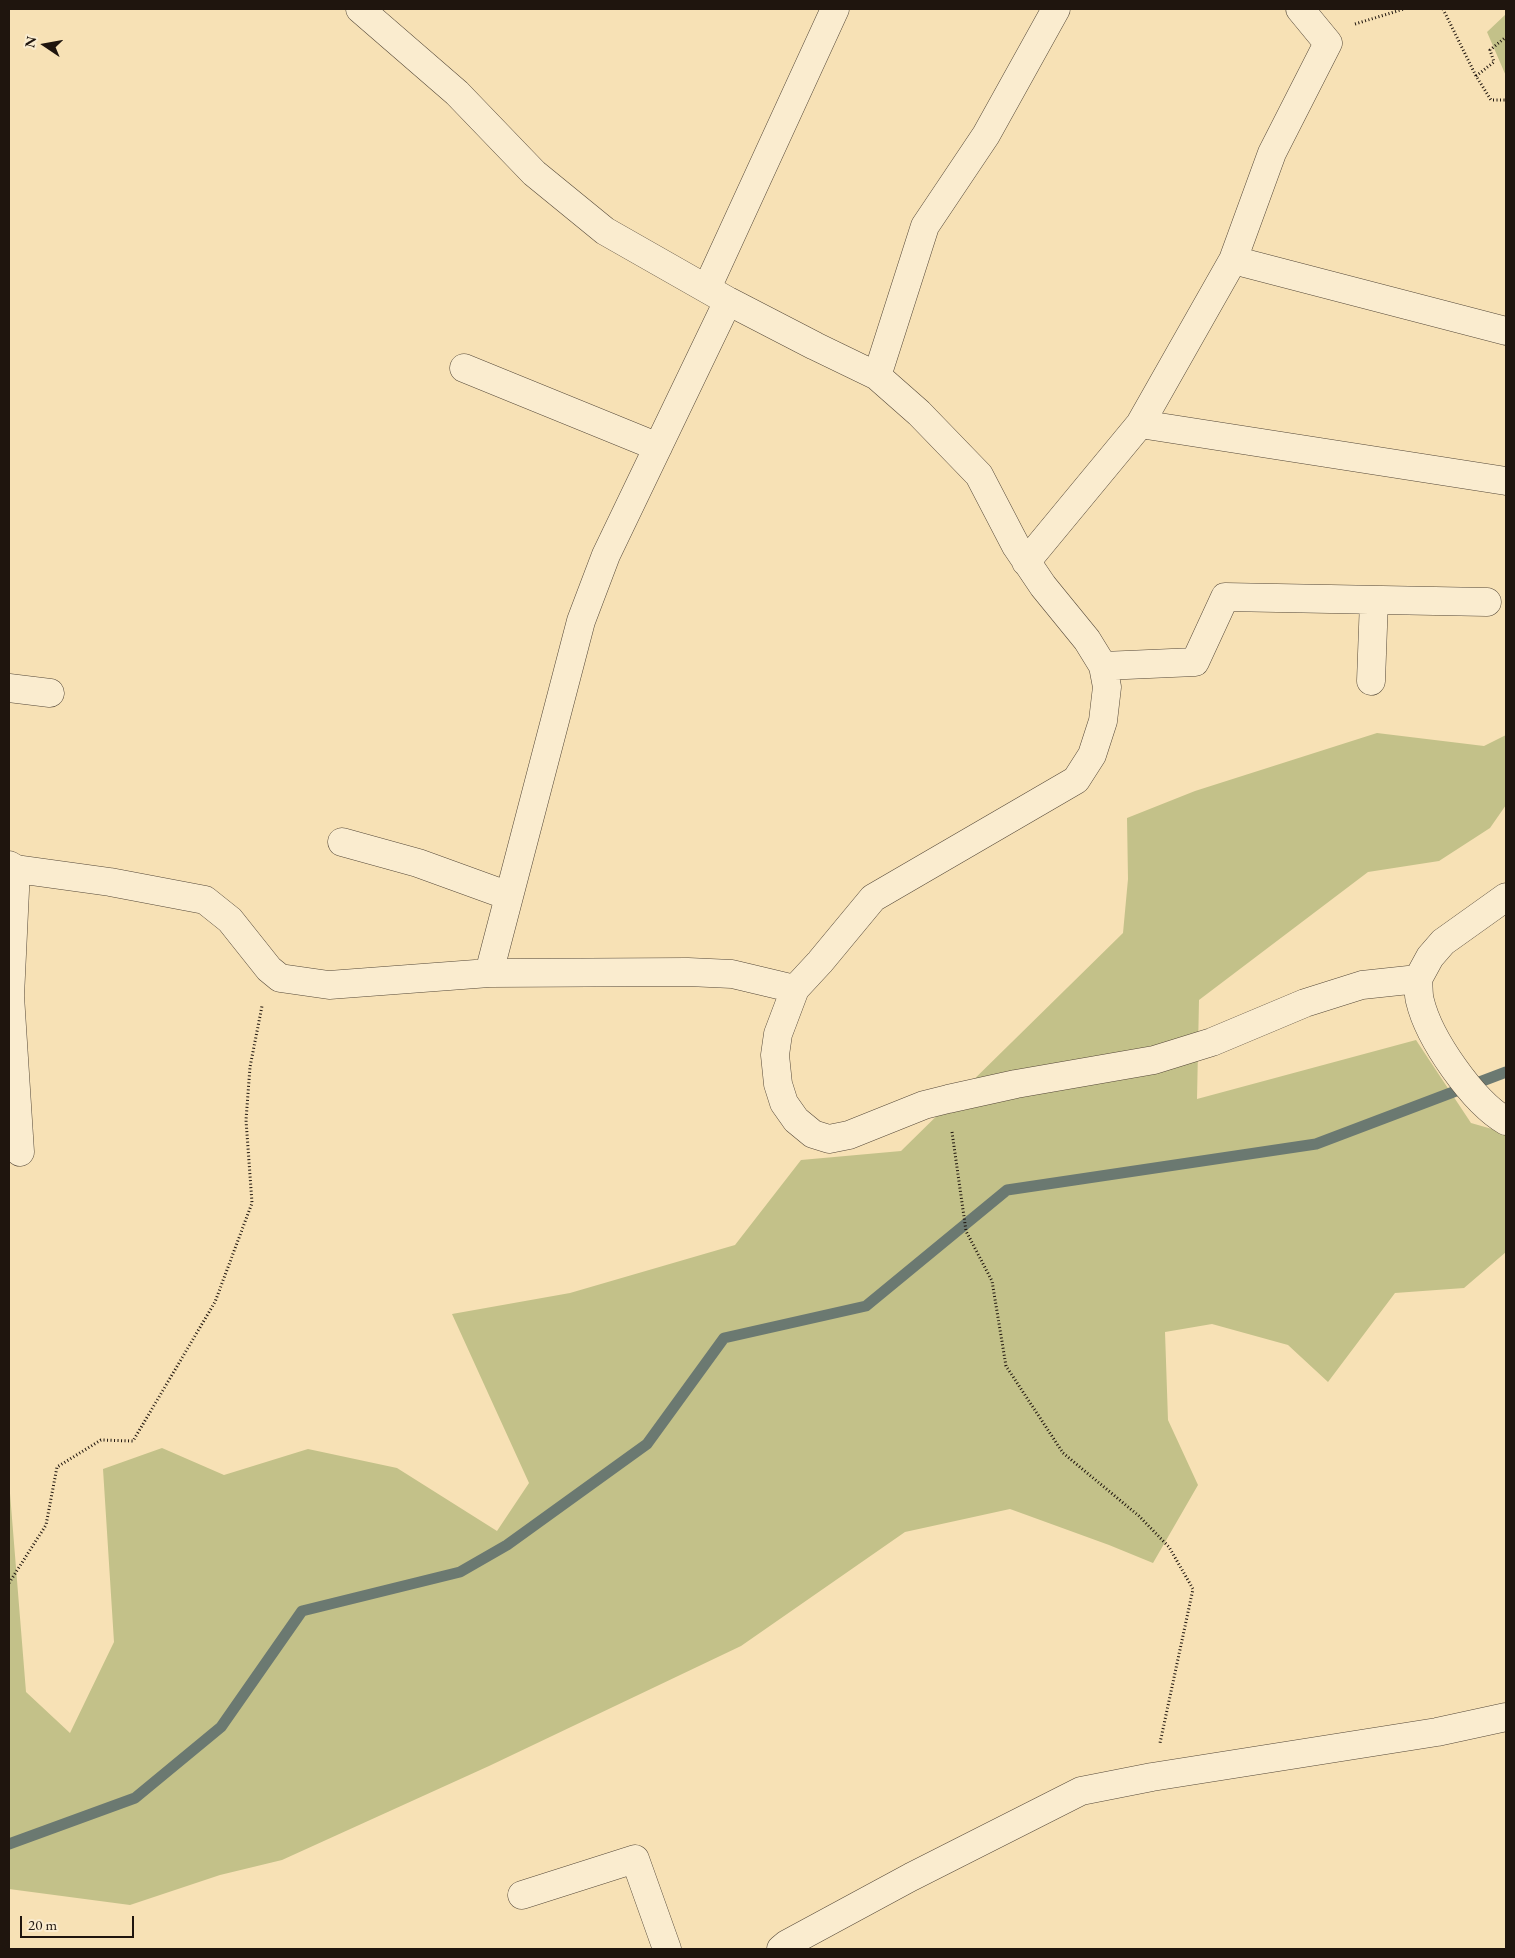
<!DOCTYPE html>
<html>
<head>
<meta charset="utf-8">
<style>
	body { margin:0 }
	#map { position:relative; width:1515px; height:1958px; overflow:hidden; background:#f7e1b5; font-family:"EB Garamond",serif }
	canvas { display:block }
	.frame { position:absolute; inset:0; border:10px solid #1f150e; pointer-events:none }
	.north { position:absolute; left:20px; top:20px; width:50px; height:50px; -webkit-text-stroke:4px #faeccf; paint-order:stroke; rotate:282deg; font-size:14px; font-weight:700; line-height:20px; text-align:center; color:#1f150e }
	.north::after { content:''; display:block; margin:auto; width:18px; height:22px; background:#1f150e; clip-path:polygon(50% 0,100% 100%,50% 72%,0 100%) }
	.scale { position:absolute; left:20px; top:1916px; width:114px; height:22px; box-sizing:border-box; border:2px solid #1f150e; border-top:0; padding-left:6px; font-size:15px; line-height:18px; white-space:nowrap; color:#1f150e; -webkit-text-stroke:4px #faeccf; paint-order:stroke }
</style>
</head>
<body>
<div id="map">
<canvas width="1515" height="1958"></canvas>
<div class="frame"></div>
<div class="north">N</div>
<div class="scale">20 m</div>
</div>
<script>
const ctx = document.querySelector('canvas').getContext('2d');
ctx.lineJoin = 'round';
function fillPath(path, color) {
  ctx.fillStyle = color;
  ctx.fill(path, 'evenodd');
}
function trace(path, color, width, dash) {
  ctx.strokeStyle = color;
  ctx.lineWidth = width;
  ctx.lineCap = dash ? 'butt' : 'round';
  ctx.setLineDash(dash || []);
  ctx.stroke(path);
}
fillPath(new Path2D(`
	M1506 14V76L1487 32Z
	M1377 733 1484 746 1506 735V805L1490 828 1439 861 1368 872 1199 1000 1197 1099 1416 1040 1471 1123 1506 1133V1252L1464 1288 1395 1293 1328 1382 1288 1345 1212 1324 1165 1332 1168 1420 1198 1485 1153 1563 1109 1545 1010 1509 905 1532 741 1646 489 1766 282 1860 220 1875 130 1905 9 1889V1481L26 1692 70 1733 114 1642 103 1469 162 1448 224 1475 308 1449 397 1468 497 1531 529 1483 452 1314 570 1293 735 1245 801 1160 901 1151 1123 933 1128 879 1127 818 1195 791Z`), '#c3c189');
trace(new Path2D(`
	M9 1844 135 1798 221 1727 302 1611 460 1572 507 1545 647 1444 724 1338 866 1306 1007 1190 1316 1144 1506 1072`), '#6b7971', 11);
const minor = new Path2D(`
	M360 9 457 93 534 173 605 231 728 301 815 346 877 376 919 413 979 475 1016 546 1043 586 1087 640 1103 666 1107 687 1103 721 1092 755 1076 780 873 898 820 962 795 989 778 1034 775 1055 778 1084 784 1103 796 1120 813 1134 829 1139 849 1135 924 1105 948 1099 1016 1084 1154 1060 1212 1042 1305 1003 1362 985 1418 979 1430 957 1443 942 1506 897
	M1233 260 1506 331
	M707 288 835 9
	M464 368 658 447
	M877 376 925 226 986 135 1056 9
	M1140 424 1506 481
	M1026 562 1140 424 1233 260 1272 153 1328 43 1300 9
	M1103 666 1195 662 1225 597 1487 602
	M1371 681 1374 600
	M9 688 50 693
	M342 842 418 863 509 896
	M9 865 16 869 110 882 205 900 230 920 269 969 280 978 329 985 489 973 688 972 732 974 795 989
	M16 869 10 996 20 1152
	M489 973 581 621 606 555 728 301
	M1418 979C1419 986 1418 994 1420 1001 1429 1039 1473 1102 1506 1121
	M522 1895 635 1859 667 1949
	M781 1949 787 1944 911 1877 1081 1791 1152 1777 1437 1732 1506 1717`);
trace(minor, '#554838', 29);
trace(new Path2D(`
	M1443 9 1476 76 1491 100H1506
	M1355 24 1404 9
	M1476 76 1494 62 1490 50 1506 37
	M952 1132 966 1231 992 1281 1006 1366 1063 1453 1139 1516 1169 1547 1193 1589 1160 1743
	M9 1583 46 1525 57 1467 101 1440 133 1441 215 1302 252 1203 246 1120 250 1067 262 1006`), '#1f150e', 3, [1, 2.5]);
trace(minor, '#faeccf', 28);
</script>
</body>
</html>
